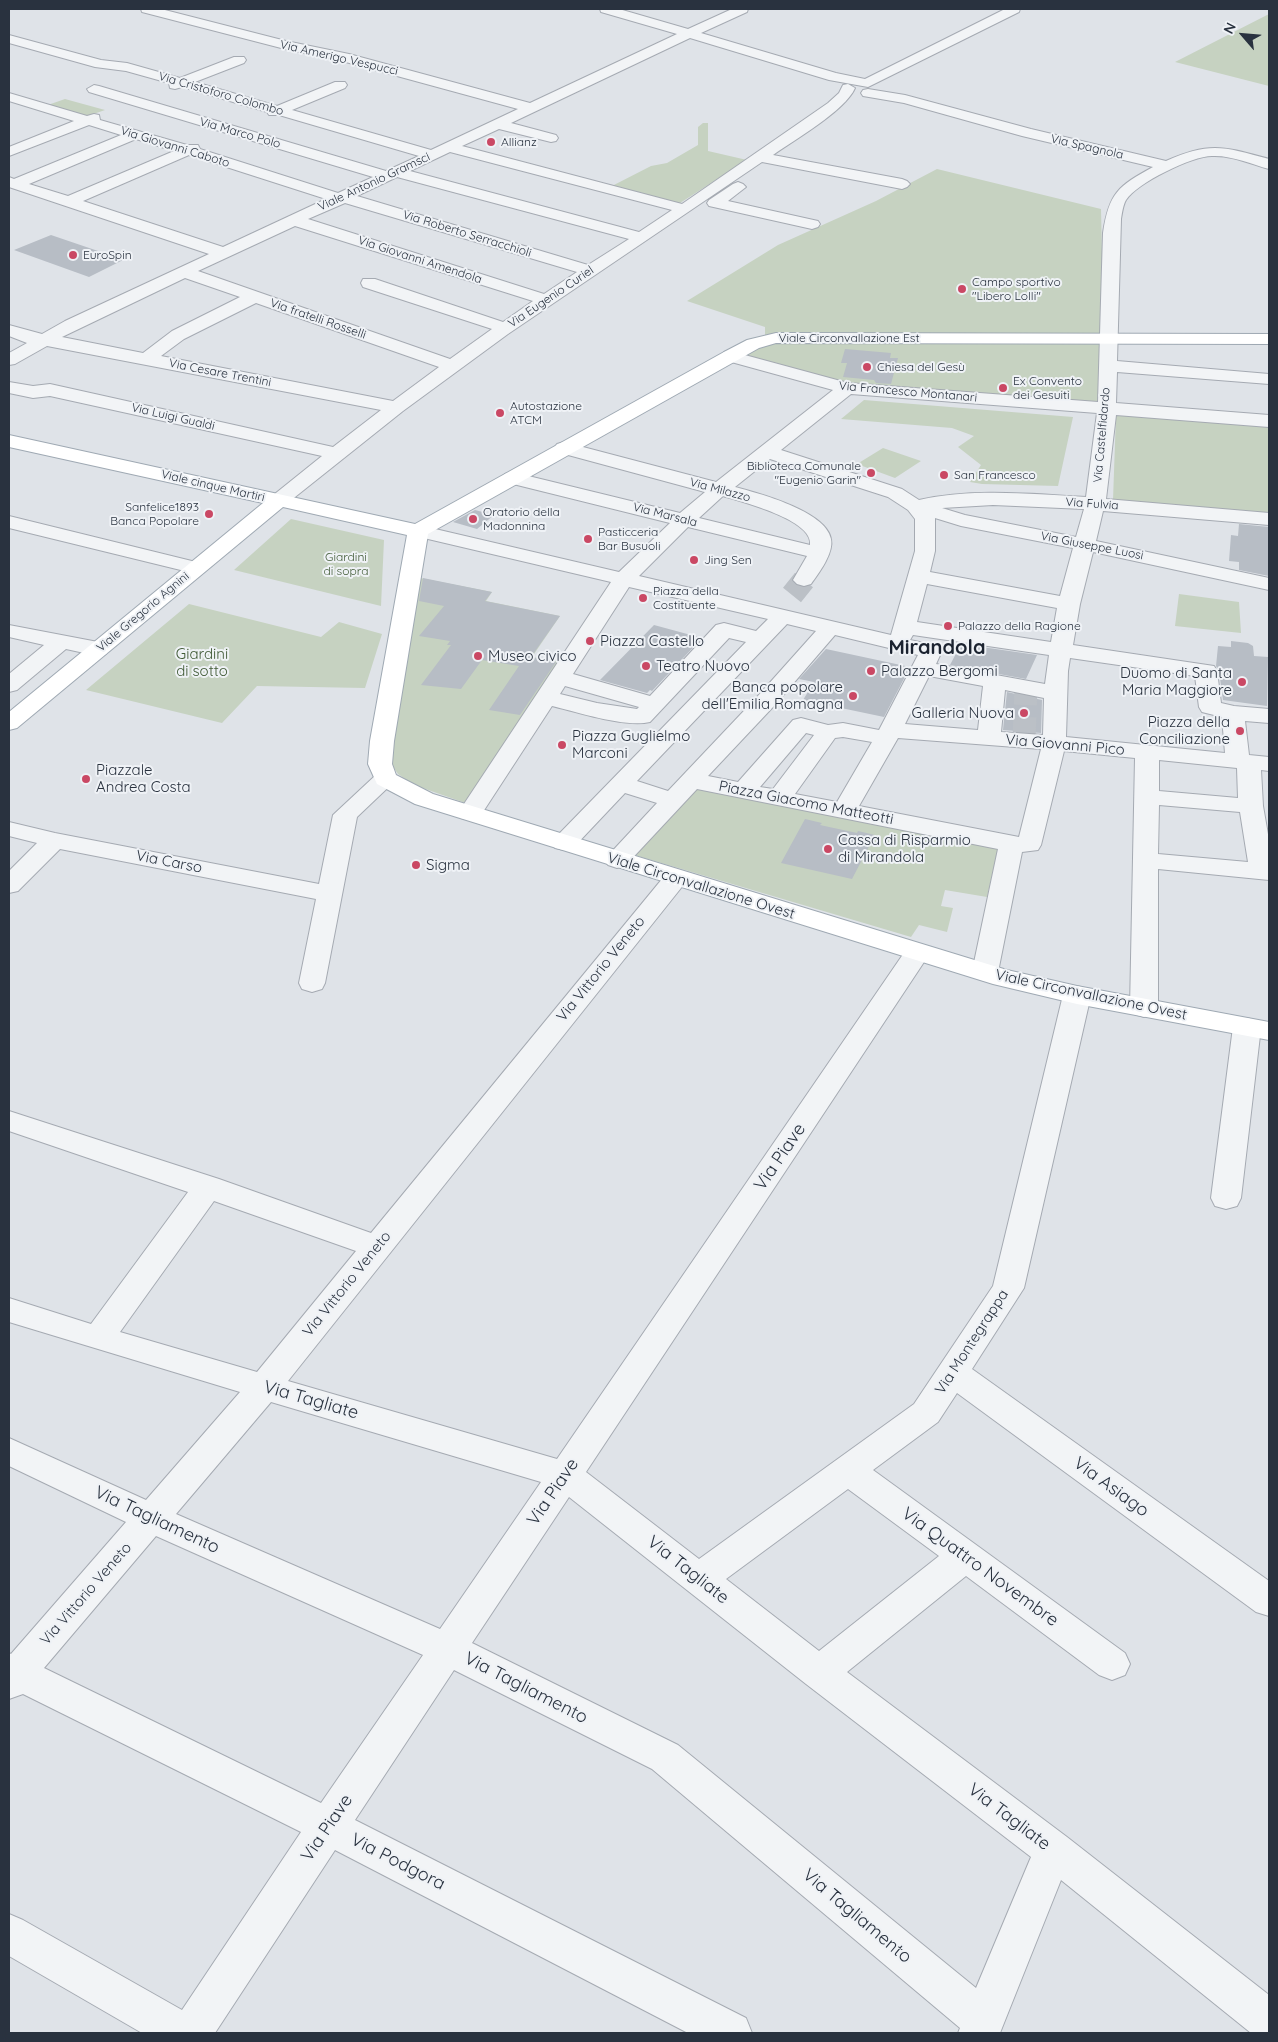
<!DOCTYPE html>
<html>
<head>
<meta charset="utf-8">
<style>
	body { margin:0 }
	#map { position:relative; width:1278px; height:2042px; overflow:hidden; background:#dfe3e8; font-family:Quicksand,sans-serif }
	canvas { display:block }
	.frame { position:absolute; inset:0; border:10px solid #29323f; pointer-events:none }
	.north { position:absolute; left:1218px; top:10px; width:50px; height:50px; -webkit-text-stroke:4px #eff2f6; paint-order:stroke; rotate:297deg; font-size:14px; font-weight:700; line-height:20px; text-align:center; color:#29323f }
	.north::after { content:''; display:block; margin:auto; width:18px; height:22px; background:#29323f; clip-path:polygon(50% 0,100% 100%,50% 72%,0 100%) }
</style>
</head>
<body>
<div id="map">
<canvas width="1278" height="2042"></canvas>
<div class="frame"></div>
<div class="north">N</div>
</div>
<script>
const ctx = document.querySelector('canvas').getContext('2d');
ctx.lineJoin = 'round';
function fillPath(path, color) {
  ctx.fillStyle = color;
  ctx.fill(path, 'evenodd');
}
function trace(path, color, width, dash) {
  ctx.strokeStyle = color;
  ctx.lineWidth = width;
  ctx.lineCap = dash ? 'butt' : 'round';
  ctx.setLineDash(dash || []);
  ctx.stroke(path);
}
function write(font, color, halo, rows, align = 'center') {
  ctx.font = font + ' Quicksand,sans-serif';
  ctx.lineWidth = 4;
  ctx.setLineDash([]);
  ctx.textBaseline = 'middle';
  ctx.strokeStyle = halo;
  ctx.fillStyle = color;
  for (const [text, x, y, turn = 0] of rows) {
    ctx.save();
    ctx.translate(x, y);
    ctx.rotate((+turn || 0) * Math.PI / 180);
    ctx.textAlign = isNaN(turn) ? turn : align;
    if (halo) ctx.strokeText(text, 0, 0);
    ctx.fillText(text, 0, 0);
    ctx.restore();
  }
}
fillPath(new Path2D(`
	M1269 14V86L1175 62Z
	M65 99 105 110 85 117 45 106Z
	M703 123H708V151L747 160 680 203 610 187 651 166 667 163 698 145V127Z
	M937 169 1101 209 1104 339 765 336V327L687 301 778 245 876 201Z
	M776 338 1108 340 1101 402 839 383 730 356Z
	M864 400 1073 417 1058 486 982 484 970 482 981 465 958 447 974 436 952 428 841 419Z
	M1116 415 1269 427V514L1113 500Z
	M883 448 921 461 895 478 857 464Z
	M291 519 384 540 381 606 234 570Z
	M410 576 492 592 486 601 560 616 532 657 569 663 471 805 414 785 398 774 389 761Z
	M1179 594 1239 602 1241 633 1175 626Z
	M189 604 321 637 339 622 382 634 365 688 257 686 222 723 86 690Z
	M692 786 998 849 987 897 945 890 941 906 953 908 947 932 919 925 911 937 631 854Z`), '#c6d2c1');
fillPath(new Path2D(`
	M51 235 98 251H97L123 260 89 277 14 250Z
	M845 349 891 353 890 358H898L891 384 876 383 874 380 843 377 847 363H841Z
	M475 510 494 515 477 529 453 522Z
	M1239 524 1269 527V576L1239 570V562L1229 561 1231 535 1238 536Z
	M423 578 492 592 485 601 560 616 531 657 556 662 520 715 489 710 519 666 482 660 461 689 421 685 451 645H447L450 641 419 636 444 606 419 601Z
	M654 625 702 638 652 691 650 690 647 693 600 680Z
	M1231 641 1248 643 1253 646 1254 656 1268 657 1267 706 1223 700 1219 671 1216 666 1218 646 1231 647Z
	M961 644 1037 655 1026 679 950 665Z
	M826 649 910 667 884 717 803 700 814 682 799 679Z
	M1007 692 1042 700 1041 733 1003 730Z
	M805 819 822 823 820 825 857 833 858 831 875 835 852 879 781 863Z`), '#b7bdc5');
trace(new Path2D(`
	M792 595 804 580
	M1024 740 1026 688`), '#bbc0c6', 23, [23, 12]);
const minor = new Path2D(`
	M141 9H161L286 41 349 54 530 103 677 34 601 12 600 9H619L688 29 732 9H748L747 12 701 33 836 73 865 79 1005 9H1020L1019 12 868 87 829 80 690 38 511 123 556 135 558 138 556 141 551 142 499 129 462 146 682 204 828 103 839 93 843 85 848 84 855 88C845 111 794 140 773 155L902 179 907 181 910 184 907 187 902 189 762 162 508 334 403 411 285 505 278 507 271 505 268 501 271 497 322 456 50 396 33 398 9 393V382L33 386 50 384 333 447 381 410 47 346 15 364 9 365V353L27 343 9 336V325L42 334 65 321 209 254 9 187V177L14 179 121 135 89 125 9 156V147L74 121 9 101V93L87 116 94 114 99 115 100 120 187 145H198L200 149 338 193 373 177 89 92 87 89 94 85 99 86 386 171 419 156 279 115H269L267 112 182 87 175 89 170 88 169 83 126 71 95 67 9 43V35L101 60 127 63 180 78 234 57H244L246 60 244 63 195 82 277 106 335 82H345L347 85 345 88 292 110 431 150 518 109 342 61 285 49 142 12ZM136 139 174 151 68 196 29 184ZM450 152 672 210 639 232 410 171ZM189 155 326 199 223 247 83 201ZM397 177 629 239 588 265 357 196ZM345 203 577 272 544 294 308 219ZM295 226 533 301 503 322 375 279H363L361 283 363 287 492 329 450 359 198 271ZM185 278 240 297 172 331 143 353 62 337ZM256 303 439 367 393 401 161 356 184 339Z
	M868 89 905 95 1031 129 1166 161C1210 141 1225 147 1269 159V169C1251 164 1231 155 1212 156 1192 156 1137 183 1126 200 1123 205 1122 213 1121 219L1117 361 1269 374V384L1117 372 1116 403 1269 415V427L1116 415 1106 499 1269 513V525L1103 511 1096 541 1269 578V590L1093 552 1080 604 1073 645 1214 666 1217 671 1221 703 1234 706 1269 709V723L1245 721 1249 755 1269 757V771L1261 770 1263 806 1269 840V880L1158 869V1008L1154 1014 1144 1017 1134 1014 1130 1008 1135 758 1064 751 1041 845 1038 850 1022 852 998 972 994 978 985 981 976 978 972 972 998 849 697 789 626 865 617 868 608 865 604 860 657 803 625 793 573 848 564 850 555 848 552 843 555 838 746 642 729 638 650 722C626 728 577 712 552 706L479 818 470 820 461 818 458 813 611 582 411 535 408 531 411 527 418 525 619 572 670 523 505 482 502 478 505 474 512 472 680 513 705 492 557 452 554 448 557 444 564 442 716 482 833 390 724 360 721 356 724 352 730 351 848 383 1098 402 1103 233C1109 193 1118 186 1153 167L1022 136 904 103 863 96 861 93 863 90ZM851 394 1097 413 1086 497C1031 494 973 488 919 500L902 489 781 450ZM770 459 888 497 908 510 915 519V551L891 635 639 576 688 527 807 556 793 580 797 584 804 586 811 584C819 573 834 553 831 539 826 511 758 493 735 487ZM723 496C742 502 814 520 810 545L699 518ZM993 505 1084 509 1076 537 965 515 942 508ZM935 518 961 526 1073 548 1060 596 930 572 935 551ZM927 584 1057 608 1051 642 917 622ZM629 587 768 619 756 631 724 623 716 625 650 696 573 674ZM787 624 816 631 757 697 668 791 637 781ZM835 635 918 655 879 730 843 723 828 725 801 718 793 720 738 782 708 776 773 707ZM913 635 1049 655 1045 684 936 664 942 651 939 646 910 640ZM1070 658 1195 676 1199 707 1202 712 1222 717 1225 753 1066 737 1068 671ZM929 676 983 686 978 730 905 724ZM565 686 639 707 637 709 597 703 560 694ZM1005 690 1044 698 1043 735 1001 732ZM806 733 814 735 773 789 760 787ZM843 737 872 742 837 802 795 794 835 738ZM898 738 1041 749 1019 837 859 806ZM1159 760 1237 768 1238 798 1159 791ZM1159 805 1240 812 1248 862 1158 854Z
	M738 182 743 184 746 187 728 201 818 221 820 224 818 227 812 229 709 206 707 203 709 200 733 184Z
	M9 516 204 564 207 568 204 572 197 574 9 528Z
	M9 625 98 642 106 644 109 649 106 654 98 656 66 649 17 690 9 692V674L44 645 9 637Z
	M385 772 393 774 397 779 357 817 325 983 322 989 312 992 302 989 299 983 316 899 60 849 18 891 9 893V871L37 843 9 836V822L55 833 319 884 333 815 377 774Z
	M676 870 685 873 689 878 685 883 288 1381 557 1459 908 947 917 945 926 947 930 953 586 1472 699 1559 914 1404 993 1286 1063 995 1067 989 1077 986 1087 989 1091 995 1024 1288 972 1369 1269 1581V1616L1256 1612 957 1393 938 1422 873 1470 1125 1653 1130 1664 1125 1675 1112 1680 1099 1675 966 1576 847 1672 1067 1837 1269 1995V2033H1251L1061 1880 1000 2033H958L960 2028 652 1769 454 1670 355 1820 746 2018 752 2033H688L335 1850 215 2033H142L9 1956V1914L23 1920 182 2010 301 1832 23 1694 9 1699V1653L11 1654 126 1522 9 1466V1438L146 1500 240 1392 9 1322V1298L91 1324 188 1192 9 1131V1111L219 1179 371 1233 667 873ZM214 1201 356 1251 257 1372 120 1332ZM271 1402 541 1482 440 1629 176 1514ZM848 1489 939 1556 819 1651 726 1579ZM569 1497 806 1684 1031 1857 976 1988 678 1745 472 1643ZM156 1536 423 1655 321 1803 44 1668Z
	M1247 1018 1257 1021 1261 1027 1241 1198 1237 1206 1226 1209 1215 1206 1211 1198 1233 1027 1237 1021Z`);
const major = new Path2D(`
	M776 333 1269 334V344L776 343 759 348 428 534 394 741 392 764 396 775 433 794 1007 970 1077 986 1269 1022V1040L1077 1004 993 984 415 804 377 784 368 764 370 741 407 535 283 507 17 728 9 730V712L263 503 9 447V435L415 524 724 352 747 340Z`);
trace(minor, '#a5aab2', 2);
trace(major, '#9fa9b3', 2);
fillPath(minor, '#f2f4f6');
fillPath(major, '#fff');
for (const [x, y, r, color] of [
	[491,142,5,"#ca4864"],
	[73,255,5,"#ca4864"],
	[962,289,5,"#ca4864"],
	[867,367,5,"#ca4864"],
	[1003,388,5,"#ca4864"],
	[500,413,5,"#ca4864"],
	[871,473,5,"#ca4864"],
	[944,475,5,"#ca4864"],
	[209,514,5,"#ca4864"],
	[473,519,5,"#ca4864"],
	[588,539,5,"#ca4864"],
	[694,560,5,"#ca4864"],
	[643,598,5,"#ca4864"],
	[948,626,5,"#ca4864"],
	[590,641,5,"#ca4864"],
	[478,656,5,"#ca4864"],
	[646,666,5,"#ca4864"],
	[871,671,5,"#ca4864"],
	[1242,682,5,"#ca4864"],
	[853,696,5,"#ca4864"],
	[1024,713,5,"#ca4864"],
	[1240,731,5,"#ca4864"],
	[562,745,5,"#ca4864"],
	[86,779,5,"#ca4864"],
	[828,849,5,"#ca4864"],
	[416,865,5,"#ca4864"]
]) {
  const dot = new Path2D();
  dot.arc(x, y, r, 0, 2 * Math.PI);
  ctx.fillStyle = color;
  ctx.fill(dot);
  trace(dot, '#eff2f6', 2);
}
write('12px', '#29323f', '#eff2f6', [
	["Via Amerigo Vespucci",339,58,13],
	["Via Cristoforo Colombo",221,94,16],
	["Via Marco Polo",240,133,16],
	["Via Giovanni Caboto",175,147,17],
	["Via Spagnola",1087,147,13],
	["Viale Antonio Gramsci",374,182,-25],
	["Via Roberto Serracchioli",467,234,17],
	["Via Giovanni Amendola",420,260,18],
	["Via Eugenio Curiel",551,297,-34],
	["Via fratelli Rosselli",318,319,19],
	["Viale Circonvallazione Est",849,338],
	["Via Cesare Trentini",220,373,11],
	["Via Francesco Montanari",908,392,5],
	["Via Luigi Gualdi",173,417,13],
	["Via Castelfidardo",1102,435,-85],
	["Viale cinque Martiri",213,486,13],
	["Via Milazzo",720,490,15],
	["Via Fulvia",1092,504,4],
	["Via Marsala",665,515,14],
	["Via Giuseppe Luosi",1092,546,11],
	["Viale Gregorio Agnini",143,612,-40]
]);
write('12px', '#29323f', '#eff2f6', [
	["Allianz",501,142],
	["EuroSpin",83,255],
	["Campo sportivo",972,282],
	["\"Libero Lolli\"",972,296],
	["Chiesa del Gesù",877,367],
	["Ex Convento",1013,381],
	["dei Gesuiti",1013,395],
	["Autostazione",510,406],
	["ATCM",510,420],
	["Biblioteca Comunale",861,466,"right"],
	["\"Eugenio Garin\"",861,480,"right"],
	["San Francesco",954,475],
	["Sanfelice1893",199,507,"right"],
	["Banca Popolare",199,521,"right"],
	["Oratorio della",483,512],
	["Madonnina",483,526],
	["Pasticceria",598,532],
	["Bar Busuoli",598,546],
	["Jing Sen",704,560],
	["Piazza della",653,591],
	["Costituente",653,605],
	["Palazzo della Ragione",958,626]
], 'left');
write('12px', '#405a36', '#eff2f6', [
	["Giardini",346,557],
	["di sopra",346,571]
]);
write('15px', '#29323f', '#eff2f6', [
	["Piazza Castello",600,641],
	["Museo civico",488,656],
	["Teatro Nuovo",656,666],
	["Palazzo Bergomi",881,671],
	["Duomo di Santa",1232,673,"right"],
	["Maria Maggiore",1232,690,"right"],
	["Banca popolare",843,687,"right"],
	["dell'Emilia Romagna",843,704,"right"],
	["Galleria Nuova",1014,713,"right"],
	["Piazza della",1230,722,"right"],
	["Conciliazione",1230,739,"right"],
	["Piazza Guglielmo",572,736],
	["Marconi",572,753],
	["Piazzale",96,770],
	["Andrea Costa",96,787],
	["Cassa di Risparmio",838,840],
	["di Mirandola",838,857],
	["Sigma",426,865]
], 'left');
write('15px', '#405a36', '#eff2f6', [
	["Giardini",202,654],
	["di sotto",202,671]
]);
write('15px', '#29323f', '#eff2f6', [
	["Via Giovanni Pico",1065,745,5],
	["Piazza Giacomo Matteotti",806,803,11],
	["Via Carso",169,862,11],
	["Viale Circonvallazione Ovest",701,886,17],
	["Via Vittorio Veneto",601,969,-51],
	["Viale Circonvallazione Ovest",1091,995,12],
	["Via Vittorio Veneto",347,1284,-51],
	["Via Montegrappa",972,1342,-57],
	["Via Vittorio Veneto",86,1594,-49]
]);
write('18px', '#29323f', '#eff2f6', [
	["Via Piave",780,1157,-56],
	["Via Tagliate",311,1400,16],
	["Via Asiago",1111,1487,36],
	["Via Piave",553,1492,-56],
	["Via Tagliamento",157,1520,25],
	["Via Quattro Novembre",980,1567,36],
	["Via Tagliate",688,1570,38],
	["Via Tagliamento",526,1688,27],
	["Via Tagliate",1009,1817,37],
	["Via Piave",327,1828,-56],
	["Via Podgora",398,1862,27],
	["Via Tagliamento",857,1916,40]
]);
write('bold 20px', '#1b2330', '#eff2f6', [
	["Mirandola",937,648]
]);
</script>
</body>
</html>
